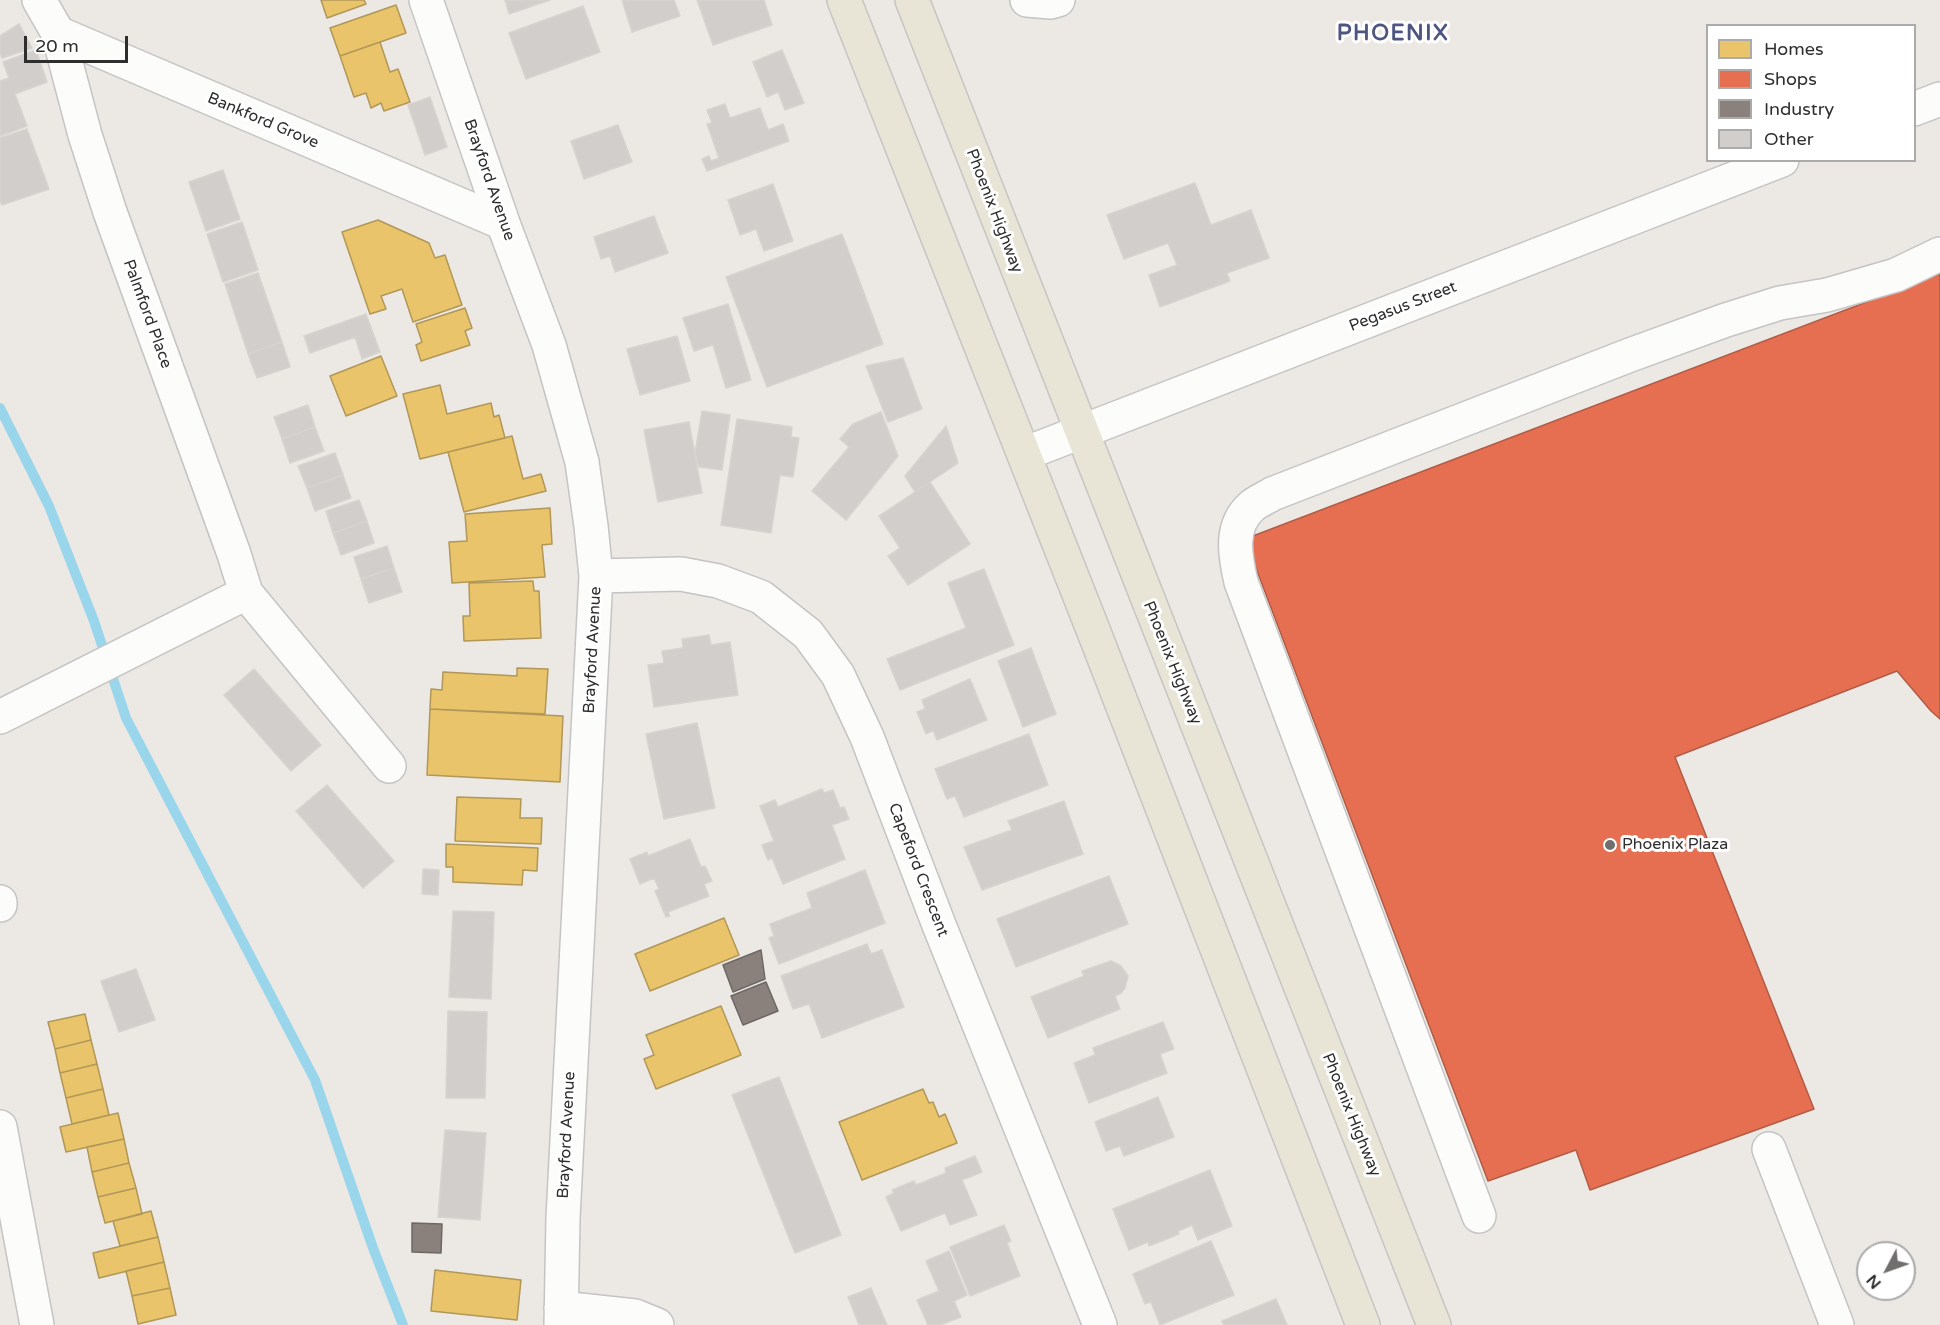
<!DOCTYPE html>
<html>
<head>
<meta charset="utf-8">
<style>
	body { margin:0 }
	#map { position:relative; width:1940px; height:1325px; overflow:hidden; background:#ece8e4; font-family:"Varela Round",sans-serif }
	canvas { display:block }
	.legend { position:absolute; left:1706px; top:24px; width:210px; height:138px; box-sizing:border-box; background:#fff; border:2px solid #ababab; margin:0; padding:8px 10px; list-style:none; font-size:18px; color:#2e2e2e }
	.legend li { display:flex; align-items:center; gap:12px; height:30px }
	.legend b { width:30px; border:2px solid #ababab }
	.north { position:absolute; left:1856px; top:1241px; width:60px; height:60px; box-sizing:border-box; background:#fff; border:2px solid #ababab; border-radius:50%; rotate:229deg; font-size:16px; font-weight:700; line-height:24px; text-align:center; color:#2e2e2e }
	.north::after { content:''; display:block; margin:auto; width:21px; height:27px; background:#706f6e; clip-path:polygon(50% 0,100% 100%,50% 72%,0 100%) }
	.scale { position:absolute; left:24px; top:36px; width:104px; height:27px; box-sizing:border-box; border:3px solid #2e2e2e; border-top:0; padding-left:8px; font-size:18px; line-height:21px; white-space:nowrap; color:#2e2e2e; -webkit-text-stroke:4px #fff; paint-order:stroke }
</style>
</head>
<body>
<div id="map">
<canvas width="1940" height="1325"></canvas>
<ul class="legend">
<li><b style="height:16px;background:#e9c46a"></b>Homes</li>
<li><b style="height:16px;background:#e76f51"></b>Shops</li>
<li><b style="height:16px;background:#8a817c"></b>Industry</li>
<li><b style="height:16px;background:#d1cecb"></b>Other</li>
</ul>
<div class="north">N</div>
<div class="scale">20 m</div>
</div>
<script>
const ctx = document.querySelector('canvas').getContext('2d');
ctx.lineJoin = 'round';
function fillPath(path, color) {
  ctx.fillStyle = color;
  ctx.fill(path, 'evenodd');
}
function trace(path, color, width, dash) {
  ctx.strokeStyle = color;
  ctx.lineWidth = width;
  ctx.lineCap = dash ? 'butt' : 'round';
  ctx.setLineDash(dash || []);
  ctx.stroke(path);
}
function write(font, color, halo, rows, align = 'center') {
  ctx.font = font + ' "Varela Round",sans-serif';
  ctx.lineWidth = 6;
  ctx.setLineDash([]);
  ctx.textBaseline = 'middle';
  ctx.strokeStyle = halo;
  ctx.fillStyle = color;
  for (const [text, x, y, turn = 0] of rows) {
    ctx.save();
    ctx.translate(x, y);
    ctx.rotate((+turn || 0) * Math.PI / 180);
    ctx.textAlign = isNaN(turn) ? turn : align;
    if (halo) ctx.strokeText(text, 0, 0);
    ctx.fillText(text, 0, 0);
    ctx.restore();
  }
}
const homes = new Path2D(`
	M321 0H364L366 4 327 18Z
	M396 5 406 33 340 56 330 28Z
	M380 42 390 72 398 69 410 102 384 111 381 103 371 108 366 93 354 97 340 56Z
	M378 220 429 243 435 258 445 255 462 305 413 322 402 289 381 296 386 309 370 314 342 232Z
	M465 308 472 328 465 331 470 345 421 361 416 345 422 342 416 324Z
	M381 356 397 396 346 416 330 376Z
	M440 385 447 414 491 403 494 417 499 415 505 438 420 459 403 394Z
	M512 436 523 479 541 474 546 491 464 512 448 452Z
	M550 508 552 544 542 545 545 577 452 583 449 542 467 541 465 514Z
	M533 581 534 591H539L541 638 464 641 463 616H470L469 583Z
	M517 668 548 669 545 714 430 709 431 689 442 690 443 672 517 676Z
	M430 709 563 716 560 782 427 775Z
	M457 797 521 799 520 818H542L541 844 455 841Z
	M446 844 538 848 537 871 523 870 522 885 453 882V867H446Z
	M724 918 739 955 650 991 635 954Z
	M721 1006 741 1055 656 1089 644 1059 654 1055 646 1035Z
	M85 1014 91 1040 55 1049 48 1022Z
	M91 1040 97 1064 60 1073 55 1049Z
	M97 1064 103 1089 66 1098 60 1073Z
	M103 1089 109 1115 72 1124 66 1098Z
	M923 1089 929 1103 933 1102 939 1117 945 1114 957 1143 862 1180 839 1122Z
	M118 1113 124 1139 66 1152 60 1127Z
	M124 1139 129 1163 92 1172 87 1147Z
	M129 1163 136 1188 98 1197 92 1172Z
	M136 1188 142 1214 105 1223 98 1197Z
	M151 1211 158 1237 120 1246 113 1221Z
	M158 1237 164 1262 99 1278 93 1253Z
	M164 1262 170 1288 132 1296 126 1271Z
	M435 1270 521 1280 517 1320 431 1311Z
	M170 1288 176 1315 138 1324 132 1296Z`);
fillPath(homes, '#e9c46a');
trace(homes, '#b19758', 1.5);
const shops = new Path2D(`
	M1940 274V719L1931 711 1897 671 1675 757 1814 1109 1590 1190 1576 1150 1488 1181 1245 539Z`);
fillPath(shops, '#e76f51');
trace(shops, '#b05c46', 1.5);
const industry = new Path2D(`
	M761 950 765 979 733 992 723 965Z
	M766 982 778 1011 743 1025 731 996Z
	M412 1223 442 1224 441 1253 412 1252Z`);
fillPath(industry, '#8a817c');
trace(industry, '#6e6865', 1.5);
trace(new Path2D(`
	M0 408 49 506 94 621 126 718 315 1080 373 1248 403 1325`), '#99d6ec', 10);
const building = new Path2D(`
	M505 0H550L509 14Z
	M622 0H674L680 16 632 32Z
	M697 0H764L772 25 713 45Z
	M583 6 600 52 526 79 509 33Z
	M19 24 32 48 2 58 0 53V36Z
	M36 50 47 82 15 94 27 126 0 136V81L9 78 3 62Z
	M782 50 804 103 785 110 778 92 767 97 753 62Z
	M430 97 447 147 425 155 408 105Z
	M725 104 730 118 760 108 768 130 783 124 789 141 707 171 702 159 709 156 711 161 719 158 707 124 712 123 707 110Z
	M618 125 632 162 584 179 571 141Z
	M27 129 49 189 2 205 0 201V138Z
	M223 170 240 219 206 231 189 182Z
	M1195 183 1211 225 1251 210 1269 258 1227 273 1230 281 1160 307 1149 275 1177 265 1168 243 1124 259 1107 215Z
	M773 184 793 241 764 251 756 229 740 235 728 200Z
	M654 216 668 253 615 272 610 256 601 259 594 237Z
	M242 222 258 270 223 282 207 234Z
	M842 234 883 344 767 387 726 277Z
	M258 273 282 342 248 354 225 284Z
	M728 304 751 380 726 388 713 345 694 351 683 318Z
	M366 314 380 352 362 359 355 337 310 353 304 336Z
	M677 336 690 381 640 395 627 349Z
	M282 342 290 367 257 378 248 354Z
	M903 358 922 409 888 422 866 366Z
	M308 405 315 427 282 439 274 417Z
	M702 411 730 415 722 470 699 467 695 453Z
	M881 412 898 456 846 520 812 491 849 447 840 439 853 424Z
	M737 419 792 427 791 437 799 438 793 477 780 475 771 533 721 525Z
	M689 422 702 493 658 502 644 430Z
	M946 426 958 463 915 492 905 476Z
	M315 427 324 451 290 463 282 439Z
	M335 453 343 475 307 488 298 466Z
	M343 475 351 498 315 511 307 488Z
	M930 482 970 544 908 585 888 556 900 548 879 516Z
	M359 500 367 521 333 533 326 511Z
	M367 521 374 543 341 555 333 533Z
	M387 546 394 568 361 579 354 557Z
	M394 568 402 592 369 603 361 579Z
	M984 569 1014 645 900 690 887 659 966 628 948 583Z
	M709 635 711 645 730 642 738 695 654 707 648 665 664 663 662 651 683 648 682 639Z
	M1031 648 1056 714 1023 727 998 661Z
	M254 669 321 745 291 771 224 695Z
	M970 679 987 720 937 740 933 730 926 734 917 712 925 709 922 700Z
	M697 723 715 808 664 819 646 734Z
	M1029 734 1048 785 964 817 955 796 947 799 935 769Z
	M327 785 394 861 363 888 296 811Z
	M822 789 824 793 833 790 840 808 844 807 849 819 832 825 845 859 783 884 772 858 768 860 762 845 774 841 760 806 775 800 778 807Z
	M1064 801 1083 854 982 890 964 847 1012 830 1008 821Z
	M690 839 701 867 705 866 712 881 704 884 709 896 668 912 670 916 666 917 655 891 659 889 654 878 640 884 630 859 647 852 648 856Z
	M423 869 439 870 438 895 422 894Z
	M865 870 885 923 779 964 769 938 774 936 770 924 812 908 807 893Z
	M1109 876 1128 924 1016 967 997 919Z
	M453 911 494 912 491 999 449 997Z
	M867 944 871 954 882 950 904 1007 822 1038 809 1004 793 1009 781 976Z
	M1111 961 1121 966 1128 976 1125 988 1121 993 1115 996 1120 1009 1048 1038 1031 997 1084 976 1082 971Z
	M136 969 155 1020 119 1032 101 981Z
	M448 1011 487 1012 485 1098H446Z
	M1163 1022 1174 1049 1160 1054 1167 1073 1089 1103 1074 1063 1095 1055 1093 1048Z
	M779 1077 841 1235 795 1253 732 1095Z
	M1158 1097 1174 1137 1124 1156 1120 1146 1106 1151 1095 1122Z
	M445 1130 486 1133 480 1220 438 1217Z
	M975 1156 982 1172 962 1180 977 1215 950 1225 945 1213 901 1231 886 1197 894 1193 892 1190 914 1181 916 1185 946 1173 945 1168Z
	M1210 1170 1232 1226 1198 1240 1192 1225 1178 1231 1179 1234 1149 1246 1148 1242 1129 1250 1113 1209Z
	M1004 1225 1011 1241 1007 1243 1020 1276 970 1296 950 1247Z
	M1211 1241 1234 1295 1160 1325 1151 1302 1145 1304 1133 1274Z
	M949 1251 967 1295 954 1301 961 1317 940 1325H928L917 1300 939 1291 926 1261Z
	M871 1288 887 1325H859L848 1297Z
	M1276 1299 1287 1325H1224L1222 1321Z`);
fillPath(building, '#d1cecb');
trace(building, '#d7d4d0', 1.5);
const minor = new Path2D(`
	M39 0 58 33 503 223
	M426 0 503 223 549 345 582 462 591 526 596 576 563 1218 561 1325
	M1027 0 1051 2 1058 0
	M58 33 85 135 110 212 234 554 246 593 389 766
	M1914 109 1940 99
	M1024 454 1782 160
	M596 576 681 574 718 581 761 597 808 634 838 675 867 737 939 925 1100 1325
	M0 717 246 593
	M0 902V905
	M0 1127 37 1325
	M1769 1149 1837 1325
	M1479 1216 1241 582C1235 556 1229 526 1252 506 1258 501 1266 498 1272 494L1630 355 1726 320 1780 303 1827 295 1896 275 1940 254
	M561 1308 635 1316 657 1325`);
const major = new Path2D(`
	M844 0 1092 627 1363 1325
	M912 0 1434 1325`);
trace(minor, '#c5c4c5', 36);
trace(major, '#c6c5c4', 36);
trace(minor, '#fcfcfb', 33);
trace(major, '#e8e4d6', 33);
for (const [x, y, r, color] of [
	[1610,845,6,"#706f6e"]
]) {
  const dot = new Path2D();
  dot.arc(x, y, r, 0, 2 * Math.PI);
  ctx.fillStyle = color;
  ctx.fill(dot);
  trace(dot, '#fff', 2);
}
write('16px', '#2e2e2e', '#fff', [
	["Bankford Grove",263,121,23],
	["Brayford Avenue",489,180,71],
	["Phoenix Highway",994,211,69],
	["Pegasus Street",1403,307,-21],
	["Palmford Place",147,314,70],
	["Brayford Avenue",593,650,-87],
	["Phoenix Highway",1172,663,68],
	["Capeford Crescent",918,870,69],
	["Phoenix Highway",1351,1115,68],
	["Brayford Avenue",567,1135,-87]
]);
write('16px', '#2e2e2e', '#fff', [
	["Phoenix Plaza",1622,845]
], 'left');
ctx.letterSpacing = '1.5px';
write('bold 22px', '#4d5680', '#fff', [
	["PHOENIX",1393,34]
]);
ctx.letterSpacing = '0px';
</script>
</body>
</html>
